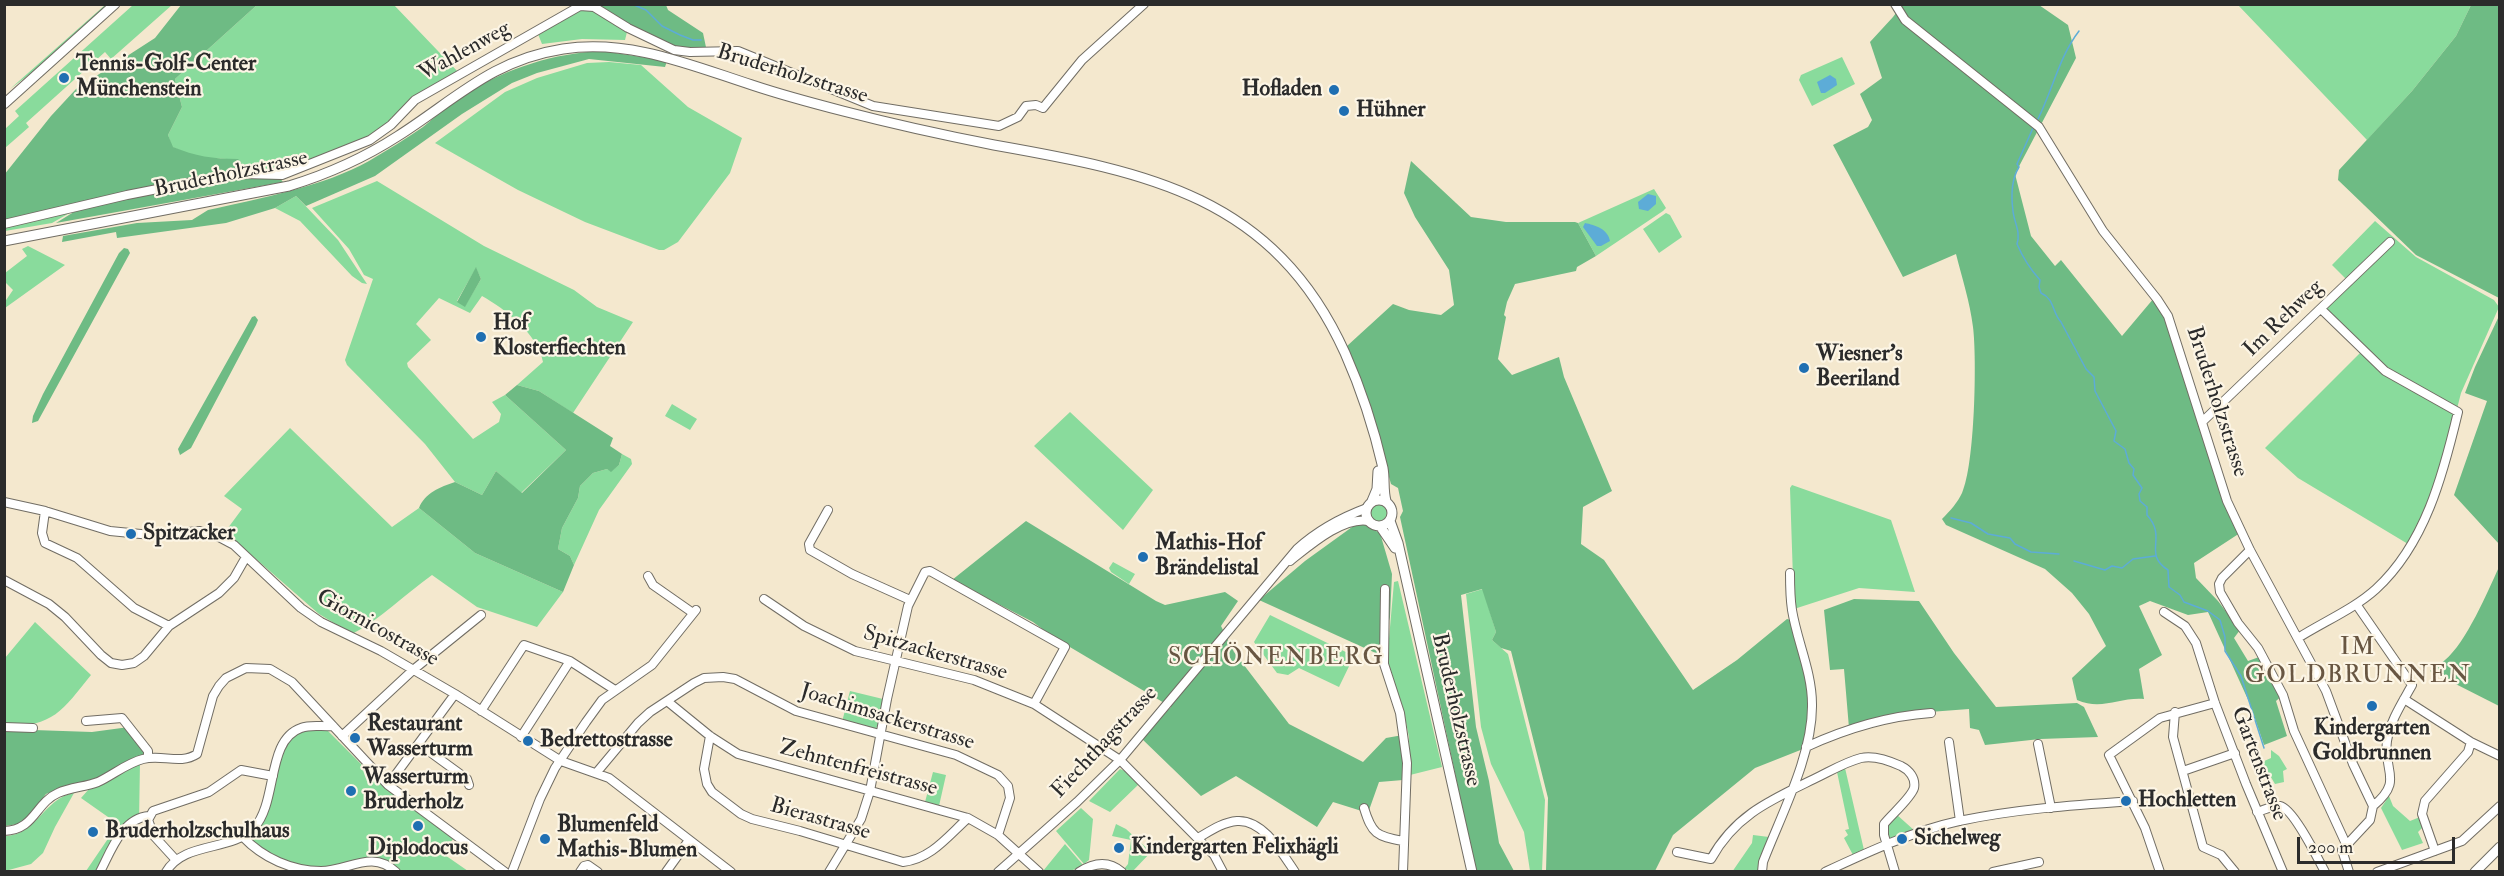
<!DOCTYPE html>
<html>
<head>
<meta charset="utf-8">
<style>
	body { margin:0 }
	#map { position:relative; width:2504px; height:876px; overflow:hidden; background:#f4e8ce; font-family:"IM FELL Double Pica",serif }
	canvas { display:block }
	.frame { position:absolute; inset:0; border:6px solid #2b2b2b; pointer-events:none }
	.scale { position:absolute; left:2297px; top:837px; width:158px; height:27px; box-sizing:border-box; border:3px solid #2b2b2b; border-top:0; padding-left:8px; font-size:18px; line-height:21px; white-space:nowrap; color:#2b2b2b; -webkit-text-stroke:4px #fcf5e5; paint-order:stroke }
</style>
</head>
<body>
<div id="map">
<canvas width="2504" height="876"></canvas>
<div class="frame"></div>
<div class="scale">200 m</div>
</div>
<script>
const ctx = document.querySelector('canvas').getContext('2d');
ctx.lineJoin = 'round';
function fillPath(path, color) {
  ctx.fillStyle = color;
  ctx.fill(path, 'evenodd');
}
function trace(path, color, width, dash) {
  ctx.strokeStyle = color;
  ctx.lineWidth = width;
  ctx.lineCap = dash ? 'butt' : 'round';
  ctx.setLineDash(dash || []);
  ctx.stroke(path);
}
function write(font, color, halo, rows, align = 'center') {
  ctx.font = font + ' "IM FELL Double Pica",serif';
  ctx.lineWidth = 4.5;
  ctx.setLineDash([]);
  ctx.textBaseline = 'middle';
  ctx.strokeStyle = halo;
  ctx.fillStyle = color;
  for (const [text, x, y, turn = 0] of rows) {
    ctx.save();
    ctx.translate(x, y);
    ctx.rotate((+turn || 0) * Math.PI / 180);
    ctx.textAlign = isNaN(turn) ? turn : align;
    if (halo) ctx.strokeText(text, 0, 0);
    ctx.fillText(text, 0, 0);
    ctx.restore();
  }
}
fillPath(new Path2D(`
	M105 5H111L42 65 10 89Z
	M133 5H172L111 59 105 52 26 123 29 127 5 148V129L19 116 15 111Z
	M257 5H394L459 73 415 100 398 117H391L392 120 371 137 284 171H243L241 162C229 157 215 160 201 157 191 156 182 151 172 147L168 135 182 107 175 79Z
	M2238 5H2471L2456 36 2412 91 2367 140Z
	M594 7 628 28 625 40 582 39 542 44 538 34 575 8Z
	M1842 57 1855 84 1812 106 1799 80 1801 75Z
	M609 62 641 65 688 107 742 138 730 173 678 242 664 250H659L585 222 518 190 435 143 505 92 537 78 587 63Z
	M377 181 484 246 574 290 597 307 633 322 573 413 539 391 517 385 543 362C538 334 505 309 482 296L470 313 439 298 416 324 431 340 407 363 408 367 473 439 499 422 501 414 492 402 505 395 566 450 521 493 496 471 482 495 455 482 425 444 347 365 345 360 373 279 364 275 349 249 312 208ZM476 268 481 279 465 306 457 301Z
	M1654 189 1666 208 1663 211 1596 256 1578 223Z
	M296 196 338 240 367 284 362 283 352 276 300 221 275 208Z
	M73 211 52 223 5 231V227Z
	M1666 213 1670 215 1682 237 1659 253 1643 229Z
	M2375 221 2416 257 2494 300 2499 307 2461 393 2439 480 2408 544 2298 478 2265 448 2364 349 2324 309 2350 283 2332 265Z
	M28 246 65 265 5 308 4 303 13 290 5 282V273L27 256 22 249Z
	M672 404 697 419 690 430 665 416Z
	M1070 412 1153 490 1123 530 1034 446Z
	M290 428 392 527 419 508 475 553 563 592 537 627 477 607 432 575C405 594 381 619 352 634L319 614 225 532 242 509 224 496Z
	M622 454 631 459 632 464 599 510 574 565 570 556 558 549 562 528 578 498 580 486 593 473 607 469 611 471 619 465Z
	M1792 485 1891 520 1915 592 1859 588 1794 609 1790 488Z
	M1369 513a10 10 0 1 1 20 0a10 10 0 1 1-20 0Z
	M1113 562 1135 574 1129 584 1111 572 1109 568Z
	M1398 581 1442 767 1410 775 1409 737 1403 708 1387 661 1394 582Z
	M1483 589 1496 632 1492 640 1508 654 1545 800 1542 871H1530L1524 832 1491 764 1481 727 1466 594Z
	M1270 615 1354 656 1339 687 1299 668 1288 675 1277 673 1254 642Z
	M35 622 91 675C62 711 54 726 5 727V658Z
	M850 691 883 699 878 727 873 729 842 722Z
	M324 727 386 789 454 838 442 853 468 871H396L383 862 323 871 301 869 251 845 249 837 262 817 278 754 300 728Z
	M2271 750 2279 756 2287 769 2283 771 2284 782 2275 784 2262 762 2271 758Z
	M140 762 139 822 120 842 104 871H86L118 824 81 798 89 789Z
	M1845 768 1864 850 1853 855 1844 838 1848 835 1845 830 1849 829 1837 772Z
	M1120 769 1125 771 1139 784 1110 812 1089 801Z
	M933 772 946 775 939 806 925 802Z
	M74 793 55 827 43 853 31 864 5 871V836C36 836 44 798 74 793Z
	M2389 796 2393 806 2410 821 2420 817 2424 826 2418 832 2423 843 2402 850 2381 808Z
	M1081 808 1093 819 1089 860 1084 864 1056 831Z
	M1896 814 1915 831 1894 839 1887 837 1888 824Z
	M1116 824 1126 829 1151 852 1133 871 1124 869 1128 864 1131 840 1112 836Z
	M1753 835 1769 837 1759 871 1732 872 1752 843Z
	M1065 844 1083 865 1071 871H1043Z`), '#89db9c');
fillPath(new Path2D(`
	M181 5H257L175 79 182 107 168 135 173 147C195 156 213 159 238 159L241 162 243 171 5 222 4 175 51 116 76 89 155 38Z
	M574 5H666L668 10 703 33 707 52 674 50 594 7 575 8Z
	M1902 5H2039L2068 25 2076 58 2015 174 2031 236 2055 266 2061 260 2122 336 2154 298 2171 327 2240 533 2194 563 2196 578 2218 601 2240 630 2234 638 2248 661 2262 656 2283 695 2276 701 2287 736 2264 745 2250 704 2208 612 2188 615 2150 601 2139 606 2162 655 2139 669 2144 699C2119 697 2102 711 2077 700L2072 678 2106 646 2089 614 2072 593 2045 569 1946 525 1942 519C1950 511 1958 502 1962 493 1975 465 1977 358 1973 327 1970 302 1962 278 1956 254L1903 277 1833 145 1868 127 1872 120 1860 94 1882 78 1870 42 1893 17Z
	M2471 5H2499V298L2416 255 2338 180 2339 170 2412 91 2456 36Z
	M603 51 667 61 665 67 589 59 537 73 512 83 462 114 375 176 306 206 296 196 275 208 226 223 117 238 116 232 62 242 63 236 137 223 192 220 208 210C258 199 325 186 369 161 387 150 406 139 423 127 437 116 450 102 466 93 509 68 553 53 603 51Z
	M1411 161 1471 217 1506 222H1575L1578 223 1596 256 1577 267 1576 271 1515 284 1507 302 1504 315 1506 317 1498 359 1512 375 1559 357 1564 377 1612 491 1583 507 1581 544 1604 560 1693 690 1737 660 1787 619 1791 620 1806 676 1810 711 1803 749 1755 768 1673 835 1655 871H1546L1548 798 1511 651 1501 648 1492 640 1496 632 1482 589 1461 595 1476 727 1489 781 1499 843 1514 871H1476L1400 517 1403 511 1398 488 1391 484 1364 388 1347 346 1393 304 1409 310 1441 315 1454 305 1449 270 1415 217 1404 193Z
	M279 177 283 182 56 223 77 210 88 207 229 178Z
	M124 248 128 249 130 253 38 421 32 423 33 416 43 394 119 253Z
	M476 267 481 279 465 307 457 302Z
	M255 316 258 320 256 325 191 448 180 455 178 449 252 317Z
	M2499 316V544L2454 495 2487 401 2465 393 2475 367Z
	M517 385 539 391 613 438 610 446 622 454 619 465 611 472 607 469 593 473 580 486 578 498 562 528 558 549 570 556 574 565 563 592 475 553 419 508C425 493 440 487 455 482L482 495 496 471 522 493 566 450 505 395Z
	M1026 521 1156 601 1165 605 1225 592 1238 601 1221 626 1234 652 1289 724 1363 762 1386 738 1403 735 1405 760 1403 780 1379 782 1368 813 1333 802 1317 827 1236 776 1201 796 1141 738 1171 707 1053 637 1033 622 952 580Z
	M1359 522 1380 533 1392 574 1390 617 1380 655 1259 600 1305 561Z
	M2499 567V706L2430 671C2435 667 2441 664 2445 660 2466 643 2488 591 2499 567Z
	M1854 599 1919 601 1954 653 1996 707 2077 703 2084 707 2098 737 2040 739 1985 745 1979 730 1970 728 1969 709 1903 714 1849 728 1844 669 1830 670 1824 610Z
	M129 727 148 751 140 762 89 789 60 788 46 794 26 819 18 824 5 826 4 729 92 732Z`), '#6ebb84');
fillPath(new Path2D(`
	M1830 75 1836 79 1837 85 1825 93H1821L1817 82Z
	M1648 194 1656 196V204L1648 211 1639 209 1638 202Z
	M1585 223C1595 225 1608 229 1610 241L1601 246H1597L1583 227Z`), '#5dacd7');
trace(new Path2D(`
	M632 4 646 10 662 26 680 35 693 40H701
	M2038 119C2053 89 2059 57 2079 31
	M2033 128 2017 164 2019 167C2011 180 2011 196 2013 211 2014 222 2021 232 2017 244 2023 258 2030 269 2040 280L2039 287 2041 293C2055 299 2052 313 2061 322L2086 369 2094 377 2095 391 2116 431 2114 441 2125 449 2129 463 2134 469 2133 475 2142 488 2139 494 2140 501 2147 507V515C2168 538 2142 553 2168 570L2169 587 2180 595 2184 602 2208 611 2220 620 2225 637V651L2241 676 2264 748
	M1951 518 1971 523 1988 534 2010 538 2015 544 2031 552 2059 554
	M2074 561 2105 570 2112 566 2122 568 2133 559 2155 556`), '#5dacd7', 1.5);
const minor = new Path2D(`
	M1895 4 1905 20 2039 127 2103 231 2157 299 2168 316 2227 501 2250 550 2326 691 2353 764 2373 806 2370 820 2342 850 2349 872
	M4 224 127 195 193 182 243 174 282 175 370 140 391 125 415 100 580 6 594 7 628 28 674 50 690 52 738 51 873 106 999 126 1018 117 1026 106 1036 105 1043 108 1082 60 1144 4
	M2202 422 2390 242
	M4 502 45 511 110 531 151 535 200 531 217 536 234 545 301 608 321 622 381 651 455 694 561 761 609 778 731 872
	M828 510 809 544 810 550 852 574 910 600
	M45 511 42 533 45 543 77 558 134 608 169 626
	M2250 550 2222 578 2219 584 2220 592 2238 623 2258 648 2283 695 2294 731 2346 844
	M1290 561C1309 546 1343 516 1369 521
	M648 576 653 585 693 613
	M4 580 49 604 65 617 101 655 111 663 122 665 134 663 144 656 169 626 219 593 234 578 246 557
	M1385 589 1384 664 1400 713 1407 763 1403 872
	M764 599 804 626 855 651 974 680 1034 704 1120 760 1214 855 1223 872
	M2356 604 2412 685C2402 703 2390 721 2387 741 2383 771 2404 781 2373 806
	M2164 612 2185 626 2196 643 2215 703 2246 784 2283 872
	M2298 638C2323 622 2354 609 2376 589 2425 544 2443 475 2458 412L2385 371 2321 309
	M2404 699 2471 742 2500 756
	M667 701 710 736 738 754 968 818 998 835 1039 872
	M481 711 524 645 570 661 615 690
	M2175 712 2173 737 2203 847 2221 855 2235 872
	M86 721 122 718 148 751V758
	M4 727 33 728
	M342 736 413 670 481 615
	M710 736 704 769 707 784 712 792 741 814 752 819 800 831 903 862C931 859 948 836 968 818
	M521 737 570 661
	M1949 742 1960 821
	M419 744 467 779 469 785
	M2038 744 2051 808
	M1806 747C1845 729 1888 716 1931 713
	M2183 771 2235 753
	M597 772 638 723 650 712 694 683 704 678 723 677 735 679 796 711 956 755 998 775 1008 786 1010 798 998 835
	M388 785 455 694
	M1364 808C1372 834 1376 836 1403 841
	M2257 812C2264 810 2273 805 2280 806 2293 808 2318 859 2325 872
	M4 831C35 830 35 803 58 793 71 787 85 787 98 782 113 775 127 763 143 759 162 754 180 765 197 754L213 696 219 686 226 678 246 668 270 669 292 682 388 785 505 872
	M243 837C263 858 292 871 321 871 348 871 372 849 396 872
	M1198 838C1210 831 1223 822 1237 821 1263 819 1282 853 1295 872
	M2435 851 2422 814 2425 801 2468 752 2471 742
	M1677 852 1711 859C1735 815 1771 800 1814 779 1829 772 1845 762 1861 758 1874 755 1890 761 1901 766 1909 770 1916 778 1914 788 1911 798 1891 815 1884 824V835L1895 872
	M175 859 154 836 148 820 153 811 209 792 241 770 273 776
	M100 872C111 851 122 818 149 816
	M166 872C184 841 231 852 254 828 278 802 266 740 301 728 311 724 322 727 333 726
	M512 872 540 799 555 768 586 722 602 700 652 665 696 610
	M580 872 584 866 588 865 598 872
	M666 872 689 840
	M829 872 861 819 870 791 887 699 908 606 925 572 930 571 1065 647 1034 704
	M998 872 1077 802 1120 760 1297 549C1318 530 1340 518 1367 508
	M1079 872C1093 863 1108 860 1122 872
	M1762 872 1763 862C1781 815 1813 755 1812 704 1812 672 1797 641 1792 610 1790 597 1790 585 1790 573
	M1825 872C1868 852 1913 831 1959 821 2015 809 2075 805 2133 801
	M1993 872 2039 862
	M2160 872 2145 828 2109 755 2160 718 2215 703
	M2377 872 2462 841 2500 806`);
const major = new Path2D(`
	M4 104 115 4
	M4 241 289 186C328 174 364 158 398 136 456 99 492 60 563 49 630 39 690 65 752 85 782 95 812 103 843 111 893 124 943 135 994 145 1147 172 1274 196 1345 353 1361 389 1374 429 1383 468 1385 479 1383 490 1386 501
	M1366 513a13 13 0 1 1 26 0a13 13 0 1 1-26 0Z
	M1372 501 1377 489 1378 471
	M1390 521 1398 543 1472 872
	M1380 526 1395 548
	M2475 872 2500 847`);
trace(minor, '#716d64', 10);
trace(major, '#716d64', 11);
trace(minor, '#fff', 8);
trace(major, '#fff', 9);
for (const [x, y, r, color] of [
	[64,78,6,"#1f6fb2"],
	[1334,90,6,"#1f6fb2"],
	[1344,111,6,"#1f6fb2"],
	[481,337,6,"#1f6fb2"],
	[1804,368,6,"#1f6fb2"],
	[131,534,6,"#1f6fb2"],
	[1143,557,6,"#1f6fb2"],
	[2372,706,6,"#1f6fb2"],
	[355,738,6,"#1f6fb2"],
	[528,741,6,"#1f6fb2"],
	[351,791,6,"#1f6fb2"],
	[2126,801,6,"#1f6fb2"],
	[418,826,6,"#1f6fb2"],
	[93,832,6,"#1f6fb2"],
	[545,839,6,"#1f6fb2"],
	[1902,839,6,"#1f6fb2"],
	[1119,848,6,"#1f6fb2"]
]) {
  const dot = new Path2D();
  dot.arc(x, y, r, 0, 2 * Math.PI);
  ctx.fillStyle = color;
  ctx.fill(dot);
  trace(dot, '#fcf5e5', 2);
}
write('22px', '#2b2b2b', '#fcf5e5', [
	["Wahlenweg",465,52,-29],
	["Bruderholzstrasse",792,75,17],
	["Bruderholzstrasse",231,175,-12],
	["Im Rehweg",2284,319,-44],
	["Bruderholzstrasse",2216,402,72],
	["Giornicostrasse",377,629,29],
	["Spitzackerstrasse",935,654,16],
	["Bruderholzstrasse",1455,710,77],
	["Joachimsackerstrasse",887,718,17],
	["Fiechthagstrasse",1105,743,-47],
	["Gartenstrasse",2258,764,69],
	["Zehntenfreistrasse",858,769,15],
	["Bierastrasse",820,820,16]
]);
write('bold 22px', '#2b2b2b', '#fcf5e5', [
	["Tennis-Golf-Center",76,65],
	["Münchenstein",76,90],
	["Hofladen",1322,90,"right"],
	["Hühner",1356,111],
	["Hof",493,324],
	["Klosterfiechten",493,349],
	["Wiesner's",1816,355],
	["Beeriland",1816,380],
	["Spitzacker",143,534],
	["Mathis-Hof",1155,544],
	["Brändelistal",1155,569],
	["Restaurant",367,725],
	["Wasserturm",367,750],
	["Kindergarten",2372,729,"center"],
	["Goldbrunnen",2372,754,"center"],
	["Bedrettostrasse",540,741],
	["Wasserturm",363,778],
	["Bruderholz",363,803],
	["Hochletten",2138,801],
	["Blumenfeld",557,826],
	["Mathis-Blumen",557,851],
	["Bruderholzschulhaus",105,832],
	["Sichelweg",1914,839],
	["Kindergarten Felixhägli",1131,848],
	["Diplodocus",418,849,"center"]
], 'left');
ctx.letterSpacing = '1.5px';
write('24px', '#685642', '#fcf5e5', [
	["IM",2358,649],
	["GOLDBRUNNEN",2358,677],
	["SCHÖNENBERG",1276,659]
]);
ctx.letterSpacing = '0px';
</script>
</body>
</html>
